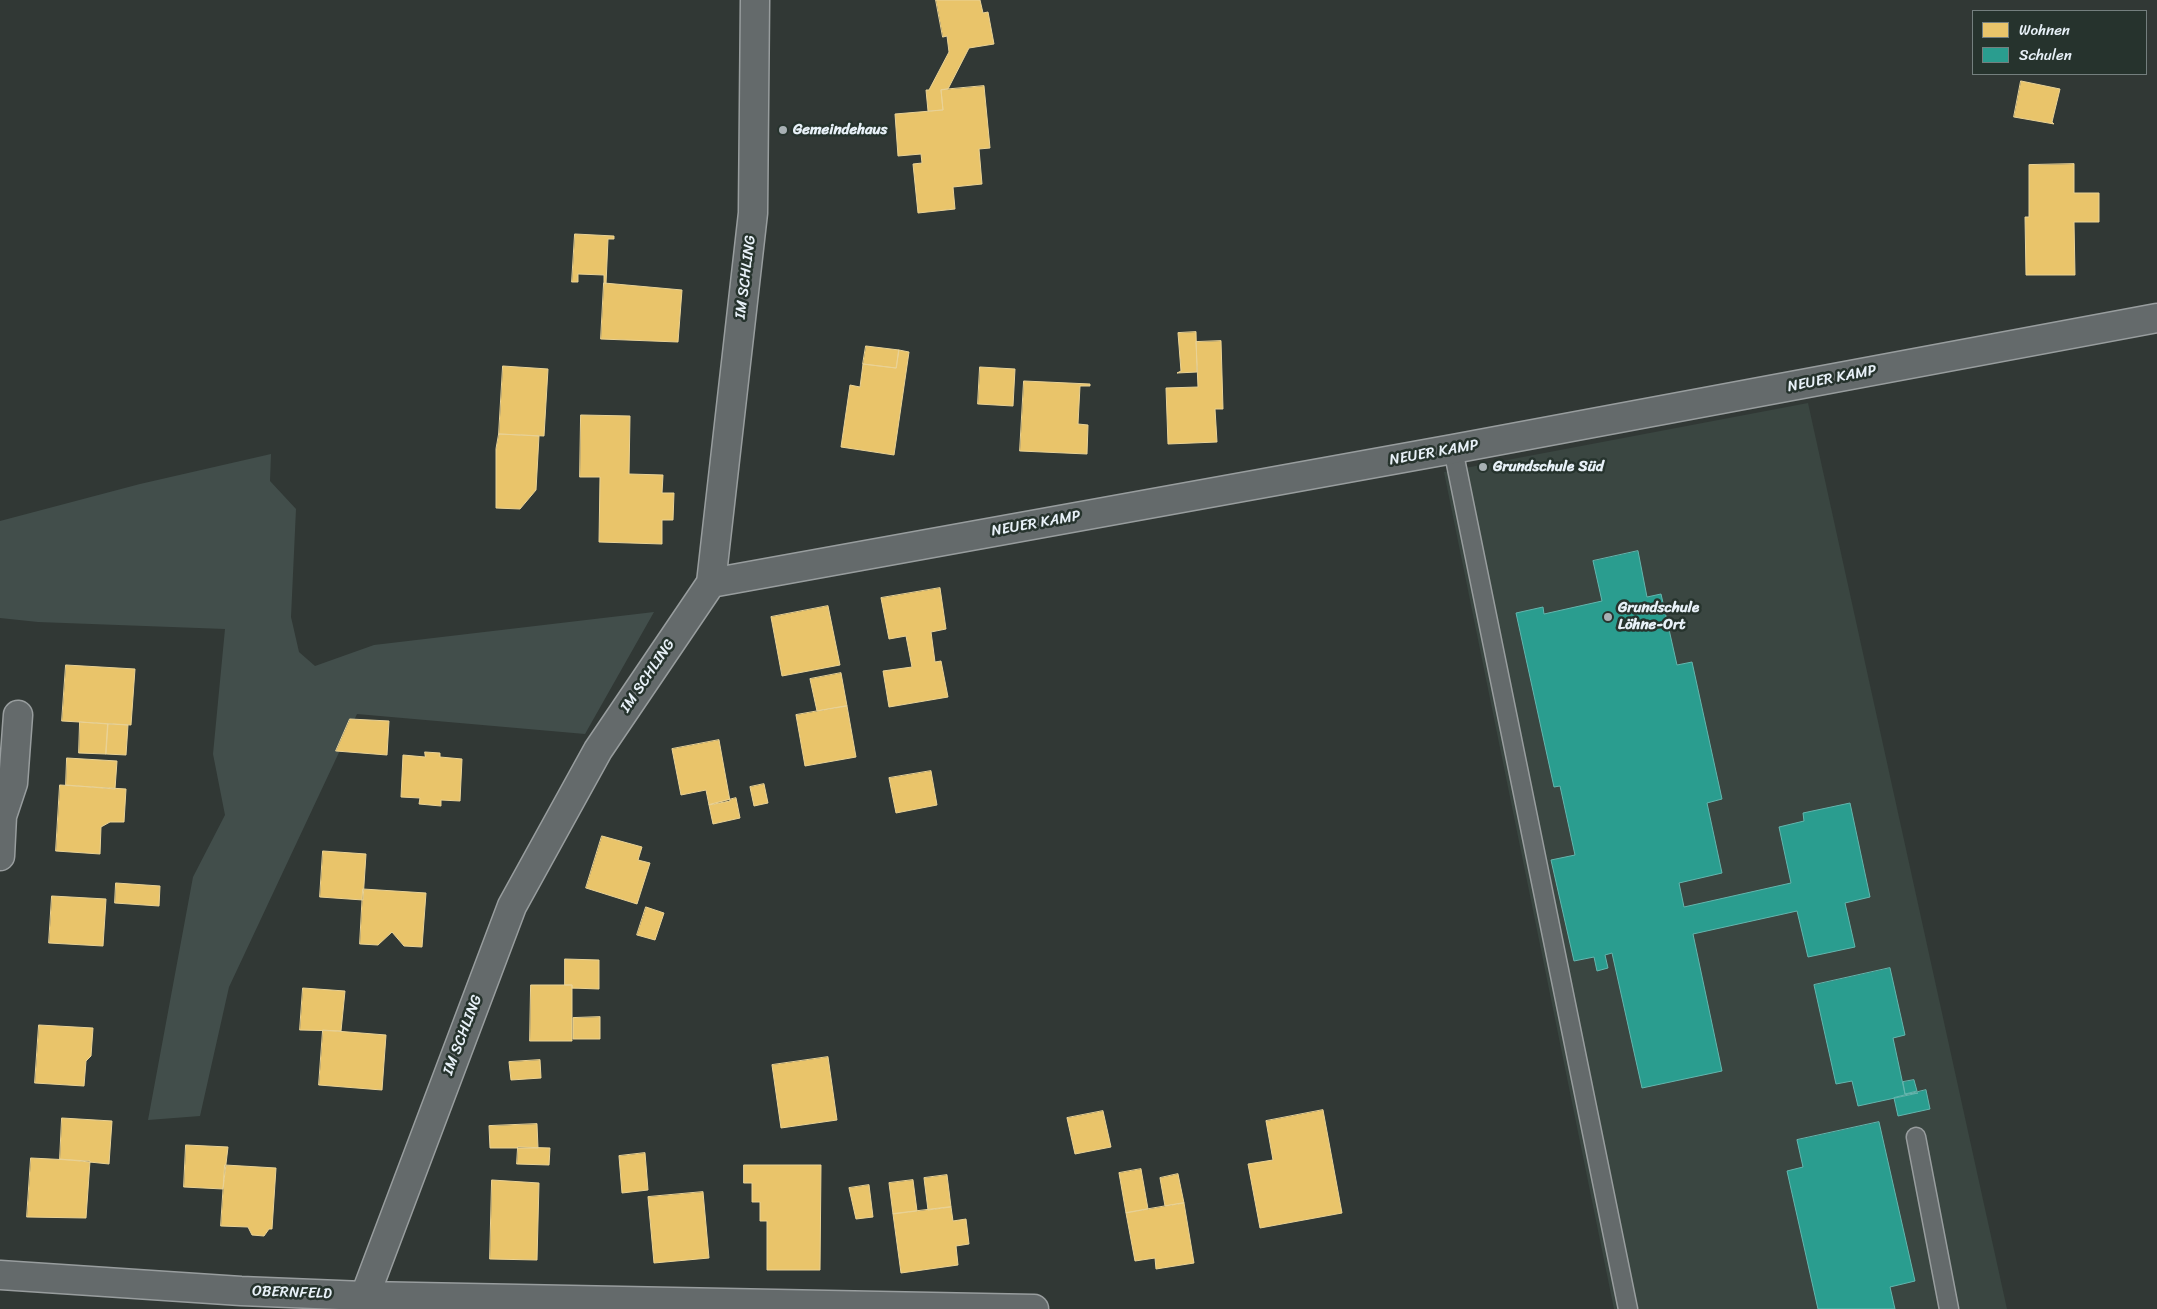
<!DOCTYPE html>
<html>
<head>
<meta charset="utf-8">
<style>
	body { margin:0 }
	#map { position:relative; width:2157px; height:1309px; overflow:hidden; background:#313835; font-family:Sriracha,sans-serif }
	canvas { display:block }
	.legend { position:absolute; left:1972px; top:10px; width:175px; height:65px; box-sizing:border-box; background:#26332d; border:1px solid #747f7e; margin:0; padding:6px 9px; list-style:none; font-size:15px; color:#e8f1f8 }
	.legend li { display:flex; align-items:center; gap:10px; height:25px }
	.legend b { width:25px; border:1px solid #747f7e }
</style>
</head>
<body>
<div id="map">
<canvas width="2157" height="1309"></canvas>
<ul class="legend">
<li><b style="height:14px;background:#e9c46a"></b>Wohnen</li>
<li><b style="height:14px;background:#2a9d8f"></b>Schulen</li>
</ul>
</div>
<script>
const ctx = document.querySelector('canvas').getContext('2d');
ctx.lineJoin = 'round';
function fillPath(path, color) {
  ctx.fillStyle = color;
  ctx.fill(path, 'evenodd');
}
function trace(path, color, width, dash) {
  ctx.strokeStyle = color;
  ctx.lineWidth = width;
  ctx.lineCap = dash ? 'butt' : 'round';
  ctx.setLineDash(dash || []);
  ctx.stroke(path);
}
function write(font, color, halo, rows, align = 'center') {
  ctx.font = font + ' Sriracha,sans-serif';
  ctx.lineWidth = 5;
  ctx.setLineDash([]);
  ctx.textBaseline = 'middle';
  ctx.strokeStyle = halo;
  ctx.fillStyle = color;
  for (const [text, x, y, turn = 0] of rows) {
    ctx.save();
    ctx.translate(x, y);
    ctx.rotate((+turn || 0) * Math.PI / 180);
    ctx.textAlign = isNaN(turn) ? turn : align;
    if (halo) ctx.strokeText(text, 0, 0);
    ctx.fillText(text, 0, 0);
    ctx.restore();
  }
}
fillPath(new Path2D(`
	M1808 403 2007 1309H1614L1444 472Z`), '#3a4641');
fillPath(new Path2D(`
	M271 454 270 481 296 509 291 617 299 652 315 666 374 645 654 612 585 734 357 714 229 987 200 1116 148 1120 193 877 225 815 213 754 225 629 38 622 0 618V521L140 484Z`), '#424e4b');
const homes = new Path2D(`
	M936 0H980L983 13 988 12 994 44 969 48 948 89 941 90 943 110 928 111 926 90H929L949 52 947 36 943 37Z
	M2021 81 2060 89 2052 122 2054 124 2014 117Z
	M984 86 990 148 979 149 982 184 953 187 955 209 918 213 913 164 922 163 921 154 898 156 895 114 943 110 941 90Z
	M2074 164V193H2099V222H2074L2075 275H2026L2025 217H2029V165Z
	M575 234 614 236V239H608L606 284 604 283V275L578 274V282H572Z
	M604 283 682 290 678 342 601 339Z
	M1196 332 1197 372 1177 373 1181 371 1178 333Z
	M1221 341 1223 409H1215L1217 442 1168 444 1166 388 1198 387 1196 342Z
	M866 346 899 350 896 368 863 364Z
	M899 350 909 352 894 455 841 447 850 385 860 387 863 364 896 368Z
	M503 366 548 369 544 436 499 434Z
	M980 367 1015 369 1013 406 978 404Z
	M1024 381 1090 384V386H1080L1078 424 1088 425 1087 454 1020 451Z
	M581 415 630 416 629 474 663 475 662 493H674L673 520H662V544L599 542 600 477H580Z
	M499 434 539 436 536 490 520 509 496 508V449Z
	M940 588 946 629 931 632 935 662 941 661 948 697 889 707 883 671 912 667 906 636 889 639 881 598Z
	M828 606 840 665 782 676 771 617Z
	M66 665 135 669 131 725 62 721Z
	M841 673 847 706 817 711 810 679Z
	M847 706 856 757 805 766 796 715Z
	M350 719 389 721 387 755 336 751Z
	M80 722 108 724 106 754 79 753Z
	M108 724 128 725 126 755 106 754Z
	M719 740 730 801 709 805 706 790 681 795 672 749Z
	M425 752 440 753V757L462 759 460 801 441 800V806L419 804 420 798 401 797 403 755 425 757Z
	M67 758 117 761 115 789 66 785Z
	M931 771 937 805 896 813 889 778Z
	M764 784 768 803 754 806 750 787Z
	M60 785 126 789 124 822H110L101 827 100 854 56 851Z
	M736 798 740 818 713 824 709 805Z
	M602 836 642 847 638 860 650 863 637 904 586 888Z
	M323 851 366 854 363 900 320 897Z
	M116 883 160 886 159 906 115 903Z
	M363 889 426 893 422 947 404 946 392 932 378 945 360 944Z
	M52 896 106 899 103 946 49 943Z
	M646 907 664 913 655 940 637 935Z
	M565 959 599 960V989L572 988V985H565Z
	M531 985H572V1041H530Z
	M303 988 345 991 341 1031 300 1030Z
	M600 1017V1039H573V1018Z
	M39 1025 93 1028 91 1056 86 1061 84 1086 35 1083Z
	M323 1030 386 1035 382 1090 319 1085Z
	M828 1057 837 1120 781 1128 772 1065Z
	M540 1060 541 1078 511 1080 509 1062Z
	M1323 1110 1342 1213 1260 1228 1248 1164 1273 1160 1266 1121Z
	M1103 1111 1111 1147 1075 1154 1067 1118Z
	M62 1118 112 1121 109 1164 60 1159Z
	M537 1124 538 1148H490L489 1126Z
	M186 1145 228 1147 223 1189 184 1187Z
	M518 1147 550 1148 549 1165 517 1164Z
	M645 1153 648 1190 622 1193 619 1156Z
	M31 1158 90 1161 86 1218 27 1217Z
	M225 1165 276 1168 272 1229H269L264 1236 252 1235 248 1227 221 1226Z
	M744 1165H821L820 1270H767V1221H760V1202H752V1183H744Z
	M1141 1169 1148 1209 1126 1213 1119 1173Z
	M1178 1174 1184 1203 1165 1206 1160 1178Z
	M947 1175 951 1207 928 1210 924 1178Z
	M492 1180 539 1183 537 1260 490 1259Z
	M913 1180 917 1211 893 1214 889 1183Z
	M869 1185 873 1217 856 1219 849 1188Z
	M703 1192 709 1258 654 1263 648 1197Z
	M1184 1203 1194 1263 1156 1269 1155 1258 1135 1261 1126 1213Z
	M951 1207 953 1221 966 1219 969 1244 956 1246 958 1265 901 1273 893 1214Z`);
fillPath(homes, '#e9c46a');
trace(homes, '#e9d295', 1);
const schools = new Path2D(`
	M1638 551 1647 597 1661 594 1677 665 1692 662 1722 799 1707 803 1722 873 1679 883 1684 907 1791 883 1779 827 1804 821 1803 813 1850 803 1870 897 1845 903 1855 947 1808 957 1797 911 1693 934 1722 1071 1642 1088 1612 953 1605 955 1608 968 1597 971 1594 957 1574 961 1551 860 1575 855 1560 786 1554 787 1516 613 1543 607 1544 614 1602 601 1593 561Z
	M1890 968 1905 1035 1893 1038 1905 1094 1918 1093 1858 1106 1852 1081 1836 1084 1814 985Z
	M1914 1080 1917 1091 1905 1094 1903 1082Z
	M1926 1090 1930 1109 1898 1116 1894 1098Z
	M1879 1122 1915 1281 1890 1287 1895 1309H1818L1787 1171 1803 1167 1797 1140Z`);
fillPath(schools, '#2a9d8f');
trace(schools, '#63b6ae', 1);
const lane = new Path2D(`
	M1453 449 1628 1309
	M1916 1137 1949 1309`);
const street = new Path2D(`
	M711 583 1453 449 2157 318
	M0 856 2 816 13 783 18 715
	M0 1275 241 1291 364 1296 1034 1309
	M360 1309 512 906 598 750 711 583 753 213 755 0`);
trace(lane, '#989d9e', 21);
trace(street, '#989d9e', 31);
trace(lane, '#646a6b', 18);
trace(street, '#646a6b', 28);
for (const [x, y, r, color] of [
	[783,130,5,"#a8b0b4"],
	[1483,467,5,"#a8b0b4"],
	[1608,617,5,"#a8b0b4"]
]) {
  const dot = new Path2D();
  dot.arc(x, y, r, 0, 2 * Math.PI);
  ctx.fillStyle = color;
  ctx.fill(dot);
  trace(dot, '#26332d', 2);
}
write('bold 15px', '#e8f1f8', '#26332d', [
	["Gemeindehaus",793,130],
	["Grundschule Süd",1493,467],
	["Grundschule",1618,608],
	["Löhne-Ort",1618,625]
], 'left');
write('15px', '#e8f1f8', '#26332d', [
	["IM SCHLING",746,277,-83],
	["NEUER KAMP",1832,379,-11],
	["NEUER KAMP",1434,453,-10],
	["NEUER KAMP",1036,524,-10],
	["IM SCHLING",648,676,-56],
	["IM SCHLING",463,1035,-69],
	["OBERNFELD",292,1293,2]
]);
</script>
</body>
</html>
